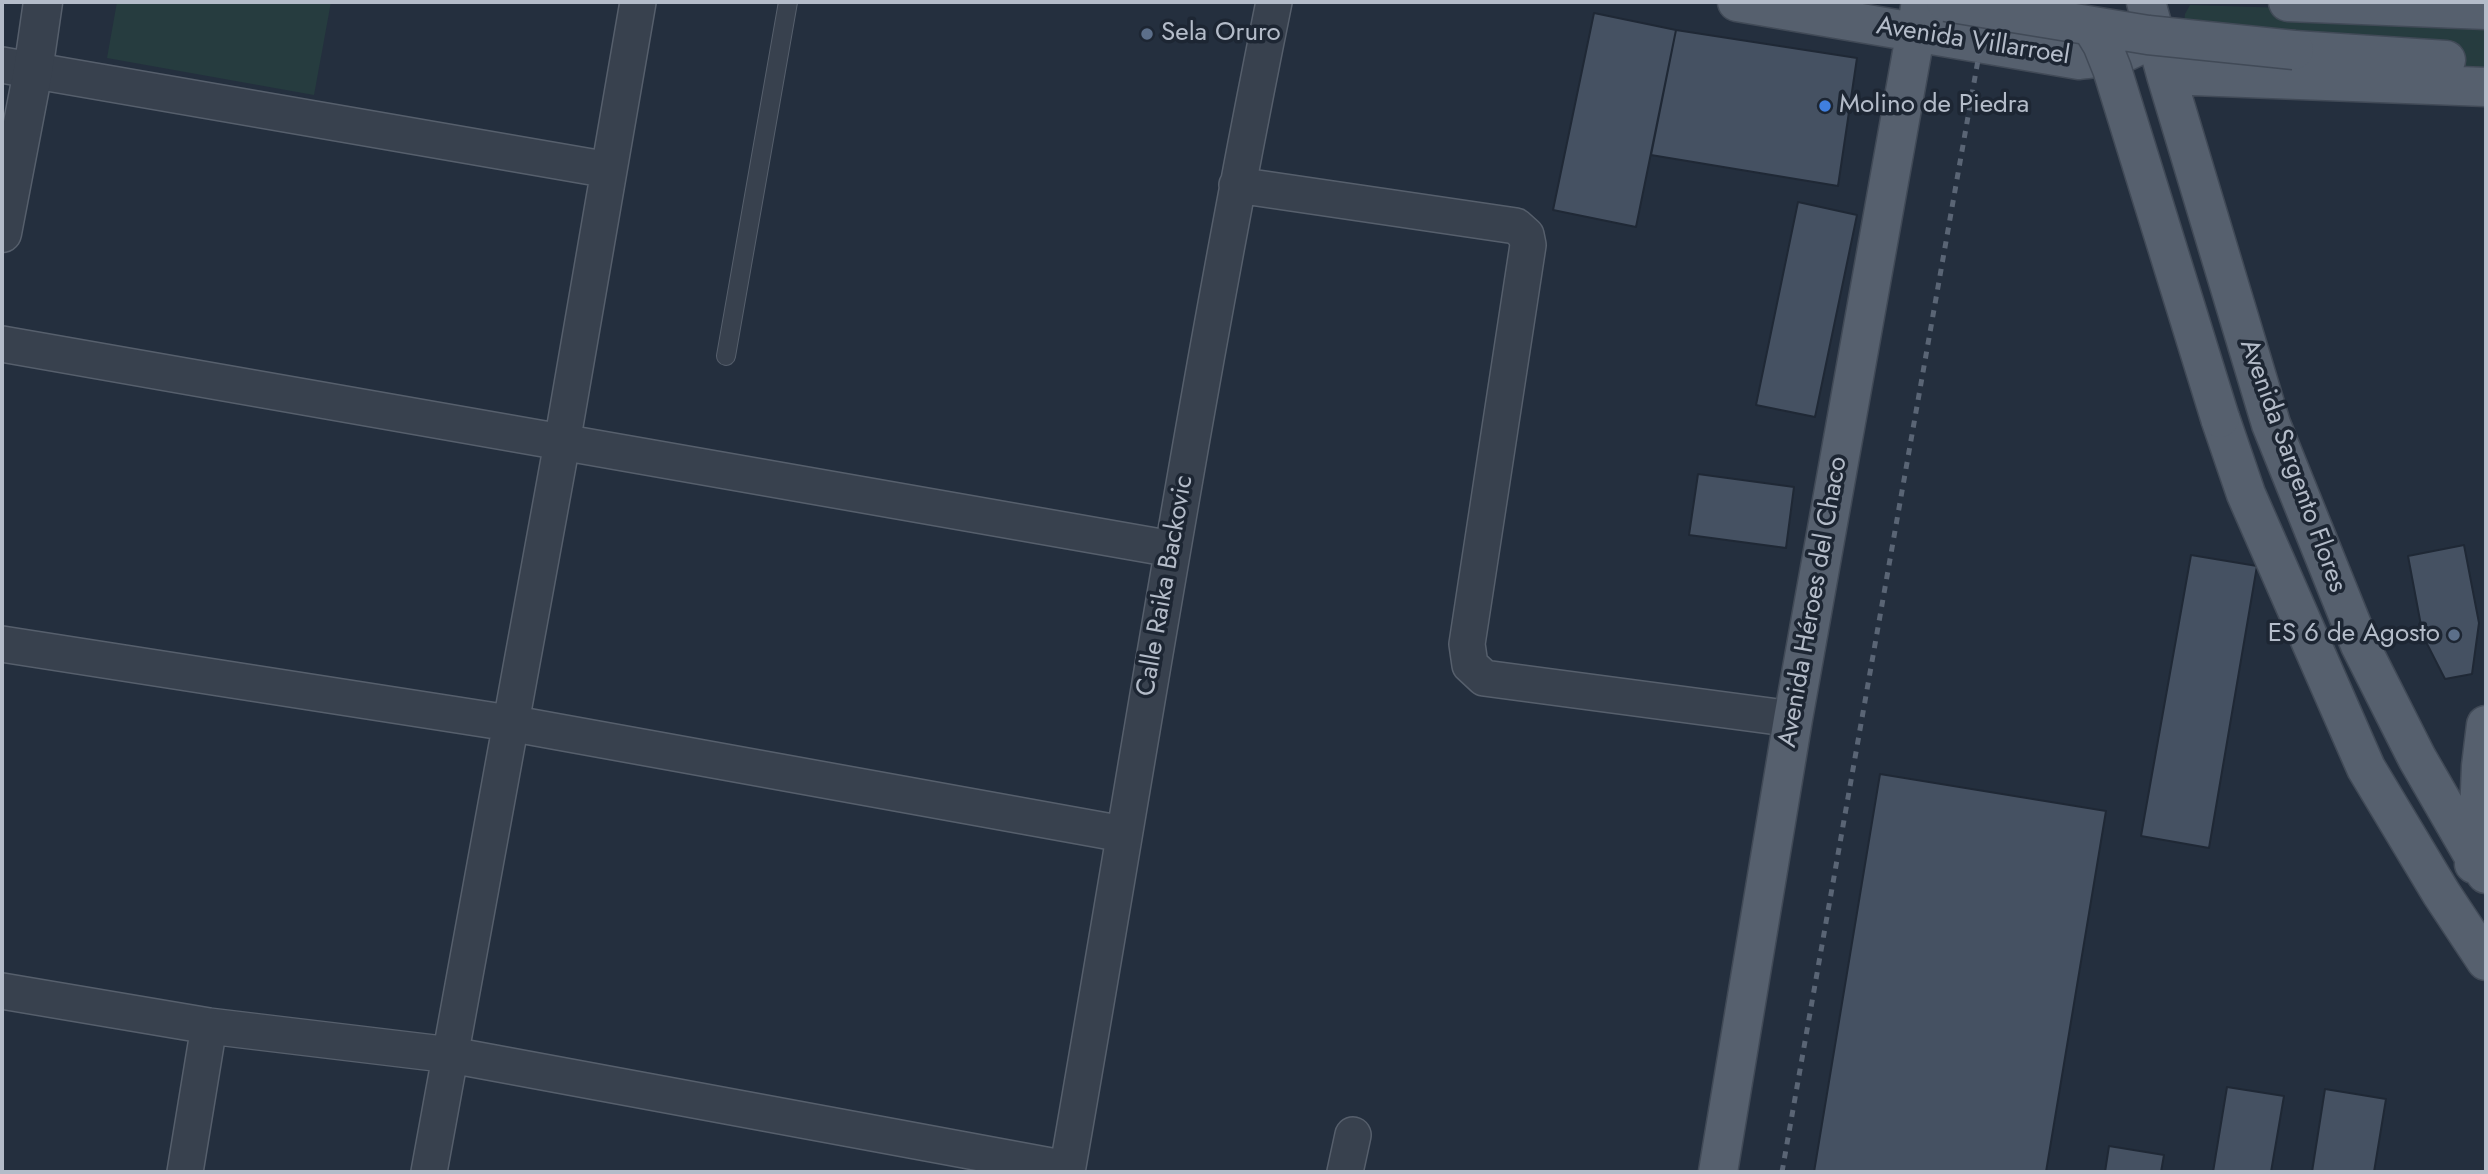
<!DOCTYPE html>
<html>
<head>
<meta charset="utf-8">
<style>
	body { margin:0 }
	#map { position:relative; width:2488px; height:1174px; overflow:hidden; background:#242f3e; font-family:Jost,sans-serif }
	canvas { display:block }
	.frame { position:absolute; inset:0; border:4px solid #b4bcc9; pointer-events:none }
</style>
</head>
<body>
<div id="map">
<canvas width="2488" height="1174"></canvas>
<div class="frame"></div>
</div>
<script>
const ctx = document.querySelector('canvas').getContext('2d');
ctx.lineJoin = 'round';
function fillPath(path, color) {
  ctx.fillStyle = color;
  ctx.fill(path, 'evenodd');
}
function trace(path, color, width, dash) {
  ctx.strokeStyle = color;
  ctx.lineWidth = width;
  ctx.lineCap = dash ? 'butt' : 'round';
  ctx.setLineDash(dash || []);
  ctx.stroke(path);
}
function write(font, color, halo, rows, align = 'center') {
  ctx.font = font + ' Jost,sans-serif';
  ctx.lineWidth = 7;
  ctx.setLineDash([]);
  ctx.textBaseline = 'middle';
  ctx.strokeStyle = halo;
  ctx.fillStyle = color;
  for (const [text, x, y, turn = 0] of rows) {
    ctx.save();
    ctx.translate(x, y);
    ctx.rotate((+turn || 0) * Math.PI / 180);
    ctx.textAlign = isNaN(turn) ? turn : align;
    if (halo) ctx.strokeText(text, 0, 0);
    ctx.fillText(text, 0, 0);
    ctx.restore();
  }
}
fillPath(new Path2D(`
	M117 2H331L314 95 107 58Z
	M2190 5 2486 14V77L2184 23 2185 14Z`), '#263c3f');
const building = new Path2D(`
	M1594 13 1676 30 1636 227 1553 210Z
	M1676 30 1857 58 1838 186 1651 155Z
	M1798 202 1857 215 1815 417 1756 405Z
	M1698 474 1794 487 1786 548 1689 535Z
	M2464 545 2479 623 2472 674 2445 679 2423 636 2408 556Z
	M2191 555 2257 566 2209 848 2141 836Z
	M1880 774 2106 811 2046 1172H1814Z
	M2227 1087 2284 1096 2271 1172H2213Z
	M2325 1089 2386 1099 2374 1172H2312Z
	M2109 1146 2164 1155 2161 1172H2105Z`);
fillPath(building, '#455162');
trace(building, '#1f2835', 2);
const service = new Path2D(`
	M726 356 788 2`);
const minor = new Path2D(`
	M2 65 609 170
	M1237 185 1516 226 1526 235 1528 245 1467 644 1470 665 1484 678 1793 719
	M2 344 1172 549
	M2 644 509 723 1123 834
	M2 991 209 1026 451 1055 1067 1169
	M185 1172 209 1026
	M429 1172 562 443 638 2
	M1067 1172C1135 782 1195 390 1274 2
	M1345 1172 1353 1135`);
const tertiary = new Path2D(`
	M2 233 33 71 43 2`);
const primary = new Path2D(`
	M1737 2 2079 60C2100 57 2127 57 2143 41 2147 36 2149 27 2151 21
	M2146 2 2166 75 2271 424 2360 645 2417 758 2477 862 2486 874
	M2288 2 2486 10
	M2294 50 2446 60
	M2166 75 2486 87
	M2220 418 2246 494 2366 768 2441 893 2486 961
	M2474 864 2477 862 2481 766 2486 725
	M1718 1172 1793 719 1921 2`);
trace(service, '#565f6c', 20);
trace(minor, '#565f6c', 38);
trace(tertiary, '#565f6c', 41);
trace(primary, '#414a57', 41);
trace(service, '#38414e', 18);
trace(minor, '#38414e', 35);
trace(tertiary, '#38414e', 38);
trace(primary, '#56606e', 38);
trace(new Path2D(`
	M1782 1172 1981 43 1984 2`), '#5a6575', 5, [7, 7]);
const primaryBridge = new Path2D(`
	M1946 2 2148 35 2294 50
	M2091 26 2102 44 2112 69 2220 418`);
trace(primaryBridge, '#414a57', 41, []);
trace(primaryBridge, '#56606e', 38);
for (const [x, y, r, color] of [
	[1147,34,7,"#5c6f8a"],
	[1825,106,7,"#3f7fe0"],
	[2454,635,7,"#5c6f8a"]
]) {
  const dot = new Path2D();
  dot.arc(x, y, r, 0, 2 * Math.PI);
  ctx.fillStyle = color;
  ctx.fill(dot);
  trace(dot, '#1d2633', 2.5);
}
write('26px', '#b4bcc9', '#1d2633', [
	["Sela Oruro",1161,34],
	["Molino de Piedra",1839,106],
	["ES 6 de Agosto",2440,635,"right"]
], 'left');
write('26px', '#b4bcc9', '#1d2633', [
	["Avenida Villarroel",1973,42,9],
	["Avenida Sargento Flores",2292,466,70],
	["Calle Raika Backovic",1166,586,-80],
	["Avenida Héroes del Chaco",1814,602,-80]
]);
</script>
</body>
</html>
